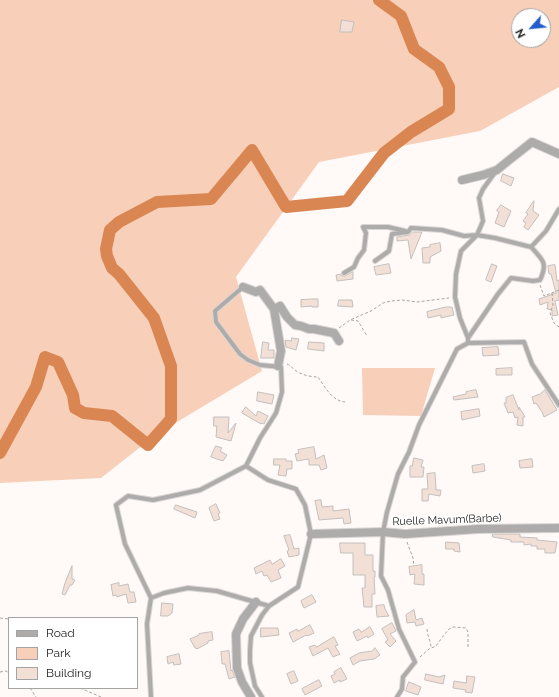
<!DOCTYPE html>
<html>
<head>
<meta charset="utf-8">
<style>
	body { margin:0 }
	#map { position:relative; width:559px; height:697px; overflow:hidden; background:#fffaf8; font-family:Raleway,sans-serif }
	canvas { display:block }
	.legend { position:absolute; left:8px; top:617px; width:130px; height:72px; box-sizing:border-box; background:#fff; border:1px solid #a5a4a4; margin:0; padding:5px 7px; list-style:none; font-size:12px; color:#1e1c1b }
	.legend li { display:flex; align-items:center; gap:8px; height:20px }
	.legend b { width:20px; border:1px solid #a5a4a4 }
	.north { position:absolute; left:511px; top:8px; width:40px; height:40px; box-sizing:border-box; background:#fff; border:1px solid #a5a4a4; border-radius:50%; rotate:243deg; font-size:11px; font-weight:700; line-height:16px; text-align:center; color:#1e1c1b }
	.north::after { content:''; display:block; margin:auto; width:14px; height:18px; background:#225ecb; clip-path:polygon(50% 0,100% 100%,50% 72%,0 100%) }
</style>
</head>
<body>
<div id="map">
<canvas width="559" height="697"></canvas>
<ul class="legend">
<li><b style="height:5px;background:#adacaa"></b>Road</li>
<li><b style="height:11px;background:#f8cfb8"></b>Park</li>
<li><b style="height:11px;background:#f2dfd5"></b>Building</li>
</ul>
<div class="north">N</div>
</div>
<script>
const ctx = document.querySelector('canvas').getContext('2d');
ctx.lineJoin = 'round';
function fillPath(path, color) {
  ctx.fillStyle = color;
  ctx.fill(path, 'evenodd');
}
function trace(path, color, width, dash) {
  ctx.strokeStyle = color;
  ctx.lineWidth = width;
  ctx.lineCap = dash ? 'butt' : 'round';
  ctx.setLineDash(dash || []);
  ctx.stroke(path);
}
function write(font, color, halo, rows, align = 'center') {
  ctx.font = font + ' Raleway,sans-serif';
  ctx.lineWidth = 3;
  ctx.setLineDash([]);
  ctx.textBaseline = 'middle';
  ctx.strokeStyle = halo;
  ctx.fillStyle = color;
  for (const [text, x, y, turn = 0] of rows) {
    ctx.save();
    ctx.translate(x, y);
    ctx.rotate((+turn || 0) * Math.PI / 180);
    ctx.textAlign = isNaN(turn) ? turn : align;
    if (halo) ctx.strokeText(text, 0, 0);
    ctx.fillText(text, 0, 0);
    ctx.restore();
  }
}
fillPath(new Path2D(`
	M0 0H559V87L480 131 319 162 236 277 262 371 157 434 101 478 0 483ZM519 16H543V40H519Z
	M362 368H435L421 416 363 415Z`), '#f8cfb8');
trace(new Path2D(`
	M0 453 36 387 45 357 58 362 73 395 75 408 84 413 112 416 148 445 171 419V366L154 318 119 274 112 268 107 256 106 249 110 230 119 222 157 202 211 199 252 150 286 207 347 201 384 153 411 132 449 109V87L439 67 414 49 401 16 379 0`), '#da8653', 12);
const building = new Path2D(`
	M342 20 354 22 352 32H340Z
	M503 174 514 178 511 186 501 181Z
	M534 201 533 211 539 215 528 230 524 227 526 223 523 221 528 214 526 213Z
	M501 205 511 211 504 227 495 223 499 212 497 211Z
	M413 232H422L411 259 408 240 397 241V237L409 235Z
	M440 243 441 251 430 257V263H423L422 248 430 247V245Z
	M389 264 391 273 376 275 374 267Z
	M492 264 497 266 491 282 486 280Z
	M555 265 557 281 559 280V300L555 301 558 315 552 316V310L547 309 548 302 540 305 539 299 556 293 551 274H549L548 266Z
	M353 272V279L337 281 336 275 341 274 342 276H344Z
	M312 299H318V307H312V306L301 307V300Z
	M339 300H352L353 307 338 306Z
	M446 307H452L454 315 441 318V315L428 318 427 312Z
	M292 338 299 339 296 350 286 347 285 340 291 341Z
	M263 342 269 343 268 350H274V358H261Z
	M309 342 324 343V351L308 349Z
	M498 347 499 355 483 356 482 348Z
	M512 368V375H496V369Z
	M476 390 478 397 454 400 453 397 466 394V392Z
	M545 390 557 410 544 417 542 412 536 403 534 404 532 397 540 394Z
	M258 392 274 395 272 404 257 401Z
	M513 395 519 410V407L525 417H523V426L517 425 518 417 515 418 513 412 508 413 504 403H506V398Z
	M246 407 256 416 258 411 268 416 264 424 262 423 261 424 242 413Z
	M479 409 480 416 462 420 461 412Z
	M214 417H229L228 433 236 423 231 441 216 437 217 426H214Z
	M216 446 222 448 220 451 227 455 223 461 211 457Z
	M314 447 316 459 324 455 327 468 321 470 319 465H309V459L297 461 295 454 299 453 298 450Z
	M414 458 423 460 421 467H424L423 477H410V466H412Z
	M274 459H286V461H292V469H287L286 476 278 475 280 465H274Z
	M532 459 533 467 520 468 519 461Z
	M484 464 485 471 473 473 472 466Z
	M435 473 436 490H441L440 496 429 494 428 501H422V489H428L427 474Z
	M321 500 322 507 333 506V511L349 509 351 523 344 524 343 518 319 520 315 501Z
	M216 504 220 513 218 514 220 519 214 521 209 508Z
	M176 505 197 512 195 518 174 509Z
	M493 534H520V537L537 538V540L557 542 555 553H545V549H537V546H531V544L524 545V542H511V540L493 537Z
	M290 535 294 549 299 548V555L289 557 287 551 289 550 284 536Z
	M446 542 459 543 460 552 454 551V549H446Z
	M340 543H365V555H373V571H375V577H374L375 594H372V607H364L362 588H365V575H353V553H341Z
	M281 559 285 566 278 570 281 578 271 582 267 575 264 576 262 571 256 574 254 568 270 560 272 564Z
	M422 565V574H424V585L414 584 415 574 410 575 409 567Z
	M72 566V579L75 580 72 585H70L65 595 62 594 65 583Z
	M119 583V586L128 584 130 592H134L136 602 128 603 126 594 117 597 116 595 113 596 111 585Z
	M312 595 316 602 304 608 301 601Z
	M162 603 173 604 172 613 168 616H161Z
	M384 605 385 609 389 616 377 617 376 606Z
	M414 610 416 620 422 618 424 624 416 626 415 622 407 623 406 615Z
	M392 623 396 631 390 634 396 641 390 647 385 642 388 640 382 629Z
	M310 625 314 633 307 636 306 635 293 642 289 633 297 629 298 631Z
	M370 627 374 634 368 638 367 636 357 641 353 632 359 629 361 632Z
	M261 628H278L279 635 261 637Z
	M212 632 213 640 208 641V643L197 649 196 648H195L190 639 199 635V634Z
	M334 637 338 645 335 646 340 654 333 657 328 648 313 656 309 647 315 645 316 647Z
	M375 648 380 655 374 659 360 661 353 665 350 658 359 653 372 651Z
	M229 651 231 671 232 670 235 677 229 679 225 664H222L221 652Z
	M179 654 181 664 174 665 173 662 168 664 167 657Z
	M341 668 347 679 340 682V680L334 683 331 676 335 674 334 672Z
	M294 671 298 681 291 684 287 674Z
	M426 674 439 677 445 675 443 684 425 680Z
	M467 676 475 677 472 693 465 692 466 690 453 688 454 681 466 683Z
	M319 680 322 686 305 695 302 689Z
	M409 682 421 687 418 695 406 691Z`);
fillPath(building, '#f2dfd5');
trace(building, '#c4bfbd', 1);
const service = new Path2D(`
	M375 261 389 251 392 234 408 232 411 228 442 230 464 236 477 235 483 221 479 198 483 189 496 171
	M344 273 354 267 358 258 364 250 366 233 363 227H388L405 231
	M243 287 215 311 216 322 240 354 248 360 260 365 281 367 282 392 276 413 260 438 246 466 268 480 296 489 305 505 311 534 298 587 269 606 262 615 251 636 250 650V663L255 686 262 697
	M468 338 498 294 511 278 533 281 540 280C548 263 543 260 531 247
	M468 343V338L460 318 455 297 456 274 461 251 477 235 495 238 531 247 546 231 559 209
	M151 598 164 593 188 588 217 591 269 606
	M151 697 147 624 151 598 125 544 116 505 128 496 153 500 200 490 246 466
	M397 697 402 689 403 677 415 662 399 629 388 590 381 576 383 532 387 512 398 474 409 452 419 425 457 349 468 343 524 342 532 364 559 405`);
const minor = new Path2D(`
	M462 180 483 175 497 170 508 161 532 142 559 154
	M243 287 256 292 260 290 274 309 281 351 278 366
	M274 309 280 306 287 317 295 325 301 326 309 329H314L334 333 339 341
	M311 534 383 532 405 534 478 529 559 528
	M251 697 242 682 237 668 236 634 243 619 256 602`);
trace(service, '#dbd6d5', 6);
trace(minor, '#dbd6d5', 10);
trace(new Path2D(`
	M540 285 544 296 559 290
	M552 293 553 305 550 313 554 323 559 327
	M351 320 358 321 367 336
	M339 328 350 320 371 311 383 303 391 301 403 300 417 302 449 298
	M287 364C290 365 292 368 295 370 301 375 311 377 318 377 325 387 332 401 345 402
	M407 542 413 558 414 566
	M0 618 9 619
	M427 629C427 635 431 642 431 647
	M420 657 429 649 436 646 444 635 449 629 454 627 466 628 468 632V647
	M0 672 6 671 9 673
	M30 688 36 697
	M80 688 101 697`), '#a9a5a4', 1, [3, 2]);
trace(service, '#adacaa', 4);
trace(minor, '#adacaa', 8);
write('11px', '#1e1c1b', '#fff', [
	["Ruelle Mavum(Barbe)",447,520,-2]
]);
</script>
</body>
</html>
